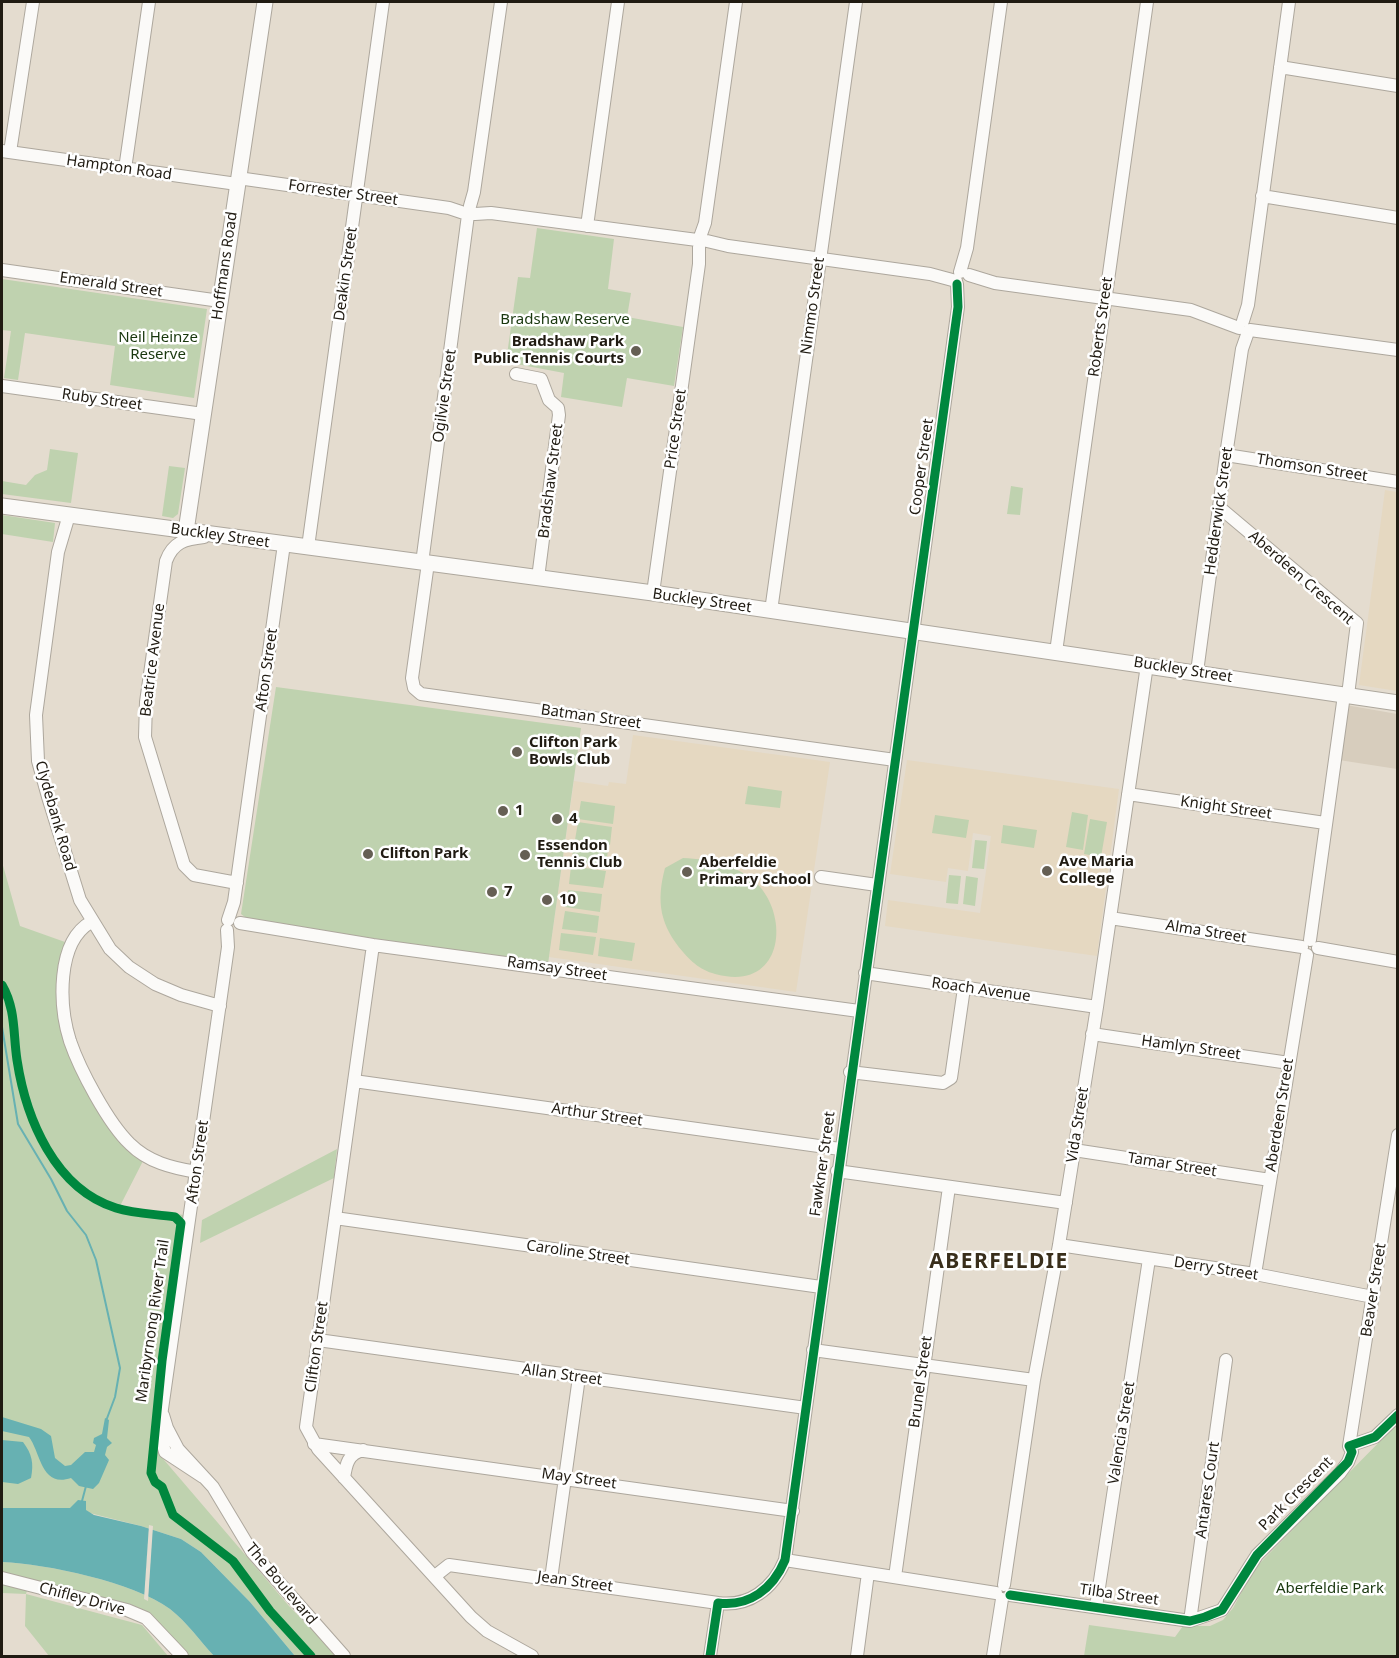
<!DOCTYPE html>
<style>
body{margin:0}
#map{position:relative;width:1399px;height:1658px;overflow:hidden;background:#e4dccf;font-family:"Noto Sans",sans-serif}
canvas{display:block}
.frame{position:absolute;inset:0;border:3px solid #201b12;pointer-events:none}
</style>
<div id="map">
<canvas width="1399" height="1658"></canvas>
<div class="frame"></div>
</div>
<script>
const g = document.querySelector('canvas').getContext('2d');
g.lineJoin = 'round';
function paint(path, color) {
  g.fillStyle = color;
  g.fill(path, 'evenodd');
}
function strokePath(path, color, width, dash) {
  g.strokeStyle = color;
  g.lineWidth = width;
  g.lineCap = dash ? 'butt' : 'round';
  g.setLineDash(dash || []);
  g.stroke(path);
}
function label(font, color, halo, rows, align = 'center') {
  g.font = font + ' "Noto Sans",sans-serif';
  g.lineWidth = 5;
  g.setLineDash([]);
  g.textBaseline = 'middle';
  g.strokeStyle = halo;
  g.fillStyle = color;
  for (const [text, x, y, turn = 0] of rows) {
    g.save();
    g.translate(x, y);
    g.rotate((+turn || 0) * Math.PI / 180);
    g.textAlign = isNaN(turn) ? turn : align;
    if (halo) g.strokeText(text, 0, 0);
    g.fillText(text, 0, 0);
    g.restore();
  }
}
const commercial = new Path2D(`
 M1346,705l51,9v55l-58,-9z`);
const built = new Path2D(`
 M1385,490l12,2v199l-38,-6z
 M633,735l197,27 -34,230 -247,-35 25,-176 34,5 1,-4 17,2z
 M907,760l212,29 -22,167 -212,-30 3,-26 92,13 11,-77 -18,-3 -5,38 -20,-3 -2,14 -56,-8z`);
const green = new Path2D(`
 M537,228l77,11 -6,50 23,4 -4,24 56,10 -9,59 -47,-8 -5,29 -61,-10 3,-24 -58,-11 12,-85 12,1z
 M2,279l205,30 -13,89 -84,-13 5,-39 -90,-13 -7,47 -14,-2 7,-47 -9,-1z
 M50,449l28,4 -7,50 -69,-9v-13l24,4 9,-10 12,-5z
 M169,466l16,2 -7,46 -5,4 -11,-2z
 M1011,486l12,2 -3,27 -13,-1z
 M2,515l53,8 -2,19 -51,-8z
 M276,687l305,41 -33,236 -299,-44 -8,-6z
 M748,786l34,5 -2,17 -35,-4z
 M581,801l34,5 -2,18 -35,-5z
 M1072,812l16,3 -5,35 -17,-3z
 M935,815l34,5 -3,18 -34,-5z
 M1090,819l17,3 -6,35 -17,-3z
 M578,822l34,5 -2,18 -35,-5z
 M1003,825l34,5 -3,18 -33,-5z
 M975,840l12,1 -3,28 -12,-1z
 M574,845l34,4 -2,18 -35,-5z
 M683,858c27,1 60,8 78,30 28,35 19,97 -36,88 -19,-3 -29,-9 -42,-24 -23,-27 -27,-50 -18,-84z
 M2,862l18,64 45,16c-6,22 -10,46 -7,69 5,46 47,125 85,150l-23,45 64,9 -31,232 136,159 49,50h-43l-45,-54 -49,-50 -20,-13 -40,-13 -71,-18h-68z
 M571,866l35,5 -3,17 -34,-4z
 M949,875l12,1 -3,28 -12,-1z
 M966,876l12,2 -3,28 -12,-2z
 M568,890l34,4 -2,18 -35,-5z
 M565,911l34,5 -2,17 -35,-4z
 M561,933l35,4 -3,18 -34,-5z
 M600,938l35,5 -3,18 -34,-5z
 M337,1149l-3,29 -134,65 2,-23z
 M1397,1424v232h-313l5,-31 86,12 8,-11h27l13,-6 10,-12 21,-39z
 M2,1562c45,2 131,20 168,47 17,13 30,32 44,47h-32l-44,-48 -108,-28 -4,14 116,31 26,31h-119l-24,-30 1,-32 -24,-1z`);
const water = new Path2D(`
 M2,1417l39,12 10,7 4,22 10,8 6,-1 14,-13h9l2,-7 -3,-2 1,-5 8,-4 3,-16 4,2 -2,18 5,5 -5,4 -2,8 4,5 -10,23 -6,6 -14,-3 -8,-8c-30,10 -30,-25 -42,-41l-27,-6z
 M2,1440l21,2c9,12 11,21 8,36l-13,6 -16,-2z
 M78,1500l8,1v9l8,5 47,11 40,13 20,13 49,50 45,54h-81c-14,-15 -27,-34 -44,-47 -37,-27 -123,-45 -168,-47v-54h68z`);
const pier = new Path2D(`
 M149,1525l4,1 -5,75 -4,-2z`);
const stream = new Path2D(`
 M2,1027l16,97 33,55 16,32 19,24 10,25 24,108 -5,29 -9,24
 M82,1501l4,-15`);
const minor = new Path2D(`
 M1280,67l118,19
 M2,151l235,33
 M10,152l23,-150
 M125,169l24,-167
 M238,178l211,30 18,6
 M1262,196l136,22
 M470,206l4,-14 27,-190
 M475,214l16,-1 206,27
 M587,226l31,-224
 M700,237l5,-14 31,-221
 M707,241l21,5 202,28 26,7
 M2,270l218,31
 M960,272l7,-24 34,-246
 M969,275l26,8 196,27 48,18
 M1243,321l5,-16 41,-303
 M1250,330l148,20
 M516,374l25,5 8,21 9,8 1,7 -21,163
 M2,386l201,28
 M1226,455l172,27
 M1219,507l138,116 -9,72
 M69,515l-11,37 -22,163 2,46 10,36 32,103 30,49 19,18 26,17 26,11 39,11
 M204,537c-19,2 -31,5 -38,24l-20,141 -1,35 39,128 10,10 43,8
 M308,547l75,-545
 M422,563l46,-348
 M428,563l-16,115 2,10 7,6 474,66
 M653,593l46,-329v-17
 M771,611l85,-609
 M1056,652l91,-650
 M1197,672l29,-217 16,-106 6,-17
 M1128,794l197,29
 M821,877l56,8
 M1110,918l192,29
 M228,920l6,-18 50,-358
 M91,922c-35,20 -32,84 -21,119 10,29 38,82 60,103 18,18 42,24 67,28
 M240,923l133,22 486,66
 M1310,940l34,-245
 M373,945l-67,482 12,22 153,168 16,14 45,25
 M1318,948l80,14
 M865,973l232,34
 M1092,1034l197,29
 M850,1072l93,11 8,-5 13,-90
 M354,1081l486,68
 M1074,1150l196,30
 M837,1171l229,32
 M335,1218l486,69
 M1059,1245l196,29 118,23
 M1255,1274l52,-319
 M318,1340l488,68
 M813,1350l221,30
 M163,1415l4,13 11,21 35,38 39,65 92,104
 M314,1444l479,67
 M1349,1446l26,-9 23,-22
 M203,1477l-38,-25 -6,-22 69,-483 -1,-17
 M344,1478c2,-14 4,-24 19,-28
 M785,1560l211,33
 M435,1576l14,-11 269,38
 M895,1577l54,-390
 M2,1578l125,32 19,8 36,38
 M551,1579l28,-202
 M1004,1585l30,-205 25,-135 38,-238 50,-342
 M1010,1595l180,26 32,-11 35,-55 83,-82 8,-11 4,-10 -3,-6 49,-311
 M1096,1607l53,-348
 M1190,1621l36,-261
 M710,1656l8,-53c31,4 55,-14 67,-43l173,-1253 -1,-23
 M857,1656l11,-83
 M993,1656l9,-57`);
const major = new Path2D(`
 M2,506l651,87 745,110
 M186,531l79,-529`);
const cycleway = new Path2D(`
 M2,985c14,24 11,49 15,75 9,59 38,129 99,148 19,6 40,6 59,9l6,6 -19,138 -11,112 4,9 7,5 11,28 60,46 37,50 41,45
 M1010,1595l180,26 15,-4 17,-7 35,-55 91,-93 4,-10 -3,-6 26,-9 23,-22
 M710,1656l8,-53c31,4 55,-14 67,-43l173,-1253 -1,-23`);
const markers = [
 [636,351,6,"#655f54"],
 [517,752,6,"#655f54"],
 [503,811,6,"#655f54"],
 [557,819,6,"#655f54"],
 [368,854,6,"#655f54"],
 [525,855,6,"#655f54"],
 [1047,871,6,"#655f54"],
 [687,872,6,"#655f54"],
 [492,892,6,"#655f54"],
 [547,900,6,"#655f54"]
];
const streetNames = [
 ["Hampton Road",119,168,8],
 ["Forrester Street",343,193,8],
 ["Hoffmans Road",225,266,-82],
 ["Deakin Street",346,274,-82],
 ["Emerald Street",111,285,8],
 ["Nimmo Street",813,306,-82],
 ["Roberts Street",1101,327,-82],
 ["Ogilvie Street",445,396,-82],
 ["Ruby Street",102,400,8],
 ["Price Street",676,429,-82],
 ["Cooper Street",922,467,-82],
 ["Thomson Street",1312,468,9],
 ["Bradshaw Street",551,481,-83],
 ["Hedderwick Street",1219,511,-82],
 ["Buckley Street",220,536,8],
 ["Aberdeen Crescent",1301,578,41],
 ["Buckley Street",702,601,8],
 ["Beatrice Avenue",153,660,-83],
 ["Afton Street",267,670,-82],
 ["Buckley Street",1183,670,9],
 ["Batman Street",591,717,8],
 ["Knight Street",1226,808,8],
 ["Clydebank Road",55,816,74],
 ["Alma Street",1206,932,9],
 ["Ramsay Street",557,969,8],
 ["Roach Avenue",981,990,8],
 ["Hamlyn Street",1191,1048,8],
 ["Arthur Street",597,1115,8],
 ["Aberdeen Street",1280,1115,-81],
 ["Vida Street",1078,1125,-81],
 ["Afton Street",198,1162,-82],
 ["Fawkner Street",823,1164,-82],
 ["Tamar Street",1172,1165,9],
 ["Caroline Street",578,1253,8],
 ["Derry Street",1216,1269,9],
 ["Beaver Street",1374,1290,-81],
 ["Maribyrnong River Trail",153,1321,-82],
 ["Clifton Street",317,1347,-82],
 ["Allan Street",562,1375,8],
 ["Brunel Street",921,1382,-82],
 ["Valencia Street",1122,1433,-81],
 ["May Street",579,1479,8],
 ["Antares Court",1208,1490,-82],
 ["Park Crescent",1296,1494,-45],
 ["Jean Street",575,1582,8],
 ["The Boulevard",281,1584,50],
 ["Tilba Street",1119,1595,8],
 ["Chifley Drive",82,1599,15]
];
const parkNames = [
 ["Bradshaw Reserve",565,320],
 ["Neil Heinze",158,338],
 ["Reserve",158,355],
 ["Aberfeldie Park",1330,1589]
];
const poiNames = [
 ["Bradshaw Park",624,342,"right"],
 ["Public Tennis Courts",624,359,"right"],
 ["Clifton Park",529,743],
 ["Bowls Club",529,760],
 ["1",515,811],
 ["4",569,819],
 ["Essendon",537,846],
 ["Tennis Club",537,863],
 ["Clifton Park",380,854],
 ["Ave Maria",1059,862],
 ["College",1059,879],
 ["Aberfeldie",699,863],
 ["Primary School",699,880],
 ["7",504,892],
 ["10",559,900]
];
const districtNames = [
 ["ABERFELDIE",999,1262]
];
paint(commercial, '#d7cdbd');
paint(built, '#e5d8c1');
paint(green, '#bfd2af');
paint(water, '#67b1b2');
paint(pier, '#e4dccf');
strokePath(stream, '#67b1b2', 2);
strokePath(minor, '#ada79d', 14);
strokePath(major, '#ada79d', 17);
strokePath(minor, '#fbfaf8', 12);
strokePath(major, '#fbfaf8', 15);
strokePath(cycleway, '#00873e', 9);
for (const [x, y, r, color] of markers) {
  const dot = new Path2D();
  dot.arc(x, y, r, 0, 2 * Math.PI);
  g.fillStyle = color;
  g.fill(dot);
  strokePath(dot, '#fff', 2);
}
label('15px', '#201b12', '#fff', streetNames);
label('15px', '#19370e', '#fff', parkNames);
label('bold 15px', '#201b12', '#fff', poiNames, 'left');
g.letterSpacing = '1.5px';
label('bold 21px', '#392e1b', '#fff', districtNames);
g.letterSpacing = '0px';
</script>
